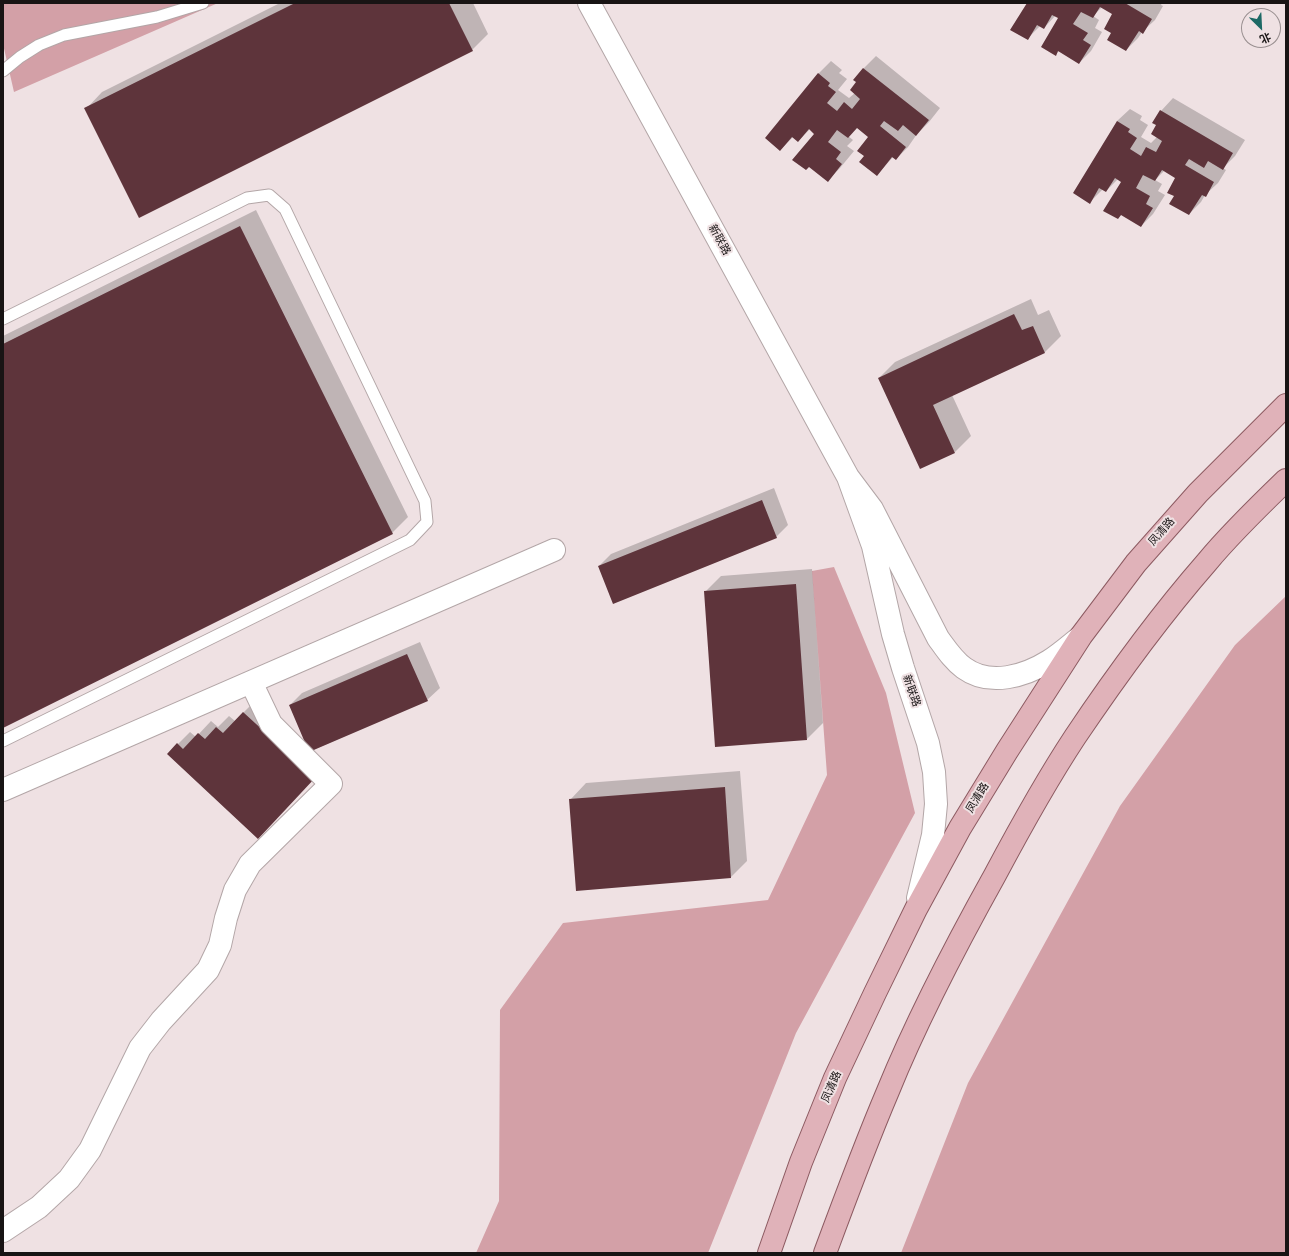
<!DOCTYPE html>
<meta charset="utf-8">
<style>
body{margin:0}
#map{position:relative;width:1289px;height:1256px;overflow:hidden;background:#efe1e3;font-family:Poppins,"Noto Sans SC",sans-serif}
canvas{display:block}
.frame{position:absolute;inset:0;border:4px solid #181414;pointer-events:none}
.north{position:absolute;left:1241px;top:8px;width:40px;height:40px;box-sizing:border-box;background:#efe1e3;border:1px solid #998f90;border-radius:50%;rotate:156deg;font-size:11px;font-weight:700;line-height:16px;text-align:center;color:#181414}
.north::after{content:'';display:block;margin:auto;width:14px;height:18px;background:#1d6965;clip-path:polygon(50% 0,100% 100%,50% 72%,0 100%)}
</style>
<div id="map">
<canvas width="1289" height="1256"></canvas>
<div class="frame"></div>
<div class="north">北</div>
</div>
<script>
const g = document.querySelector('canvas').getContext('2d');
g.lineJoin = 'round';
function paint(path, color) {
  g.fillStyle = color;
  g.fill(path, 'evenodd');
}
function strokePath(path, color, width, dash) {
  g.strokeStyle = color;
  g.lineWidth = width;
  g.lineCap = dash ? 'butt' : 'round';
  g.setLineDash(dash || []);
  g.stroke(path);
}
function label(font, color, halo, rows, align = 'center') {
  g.font = font + ' Poppins,"Noto Sans SC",sans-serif';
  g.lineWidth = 4;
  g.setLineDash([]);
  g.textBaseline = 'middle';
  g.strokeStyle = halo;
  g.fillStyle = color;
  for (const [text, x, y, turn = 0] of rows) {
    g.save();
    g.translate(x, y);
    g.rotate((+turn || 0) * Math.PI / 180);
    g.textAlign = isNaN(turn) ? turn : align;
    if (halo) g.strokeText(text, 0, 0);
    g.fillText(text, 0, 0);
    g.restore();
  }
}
const forest = new Path2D(`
 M3,3h215l-204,89 -11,-48z
 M834,567l52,126 29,120 -119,220 -88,220h-232l23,-52 1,-191 63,-87 205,-23 59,-125 -15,-204z
 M1286,596v657h-385l67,-170 152,-277 115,-161z`);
const shadow = new Path2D(`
 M280,3h193l15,31 -16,16 -386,59 16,-17z
 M1028,3h134l-1,2 2,1 -8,14 -13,12 -4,6 -12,12 -14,-17 2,-19 -12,-7 -9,9 6,4 -4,8 7,4 -11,19 -12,12 -20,-12 -4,4 5,-37 -4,-3 -12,13 -4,-2 -13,13z
 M876,56l64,52 -11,14 -12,12 -9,13 -12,12 -3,-2 -16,18 -11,-19 4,-19 -13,-10 -9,9 5,4 -6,6 7,5 -14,17 -12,12 -13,-46 -5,-5 -12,12 -5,-4 -13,13 -14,-12 53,-65 12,-12 11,9 -3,3 8,6 -9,11 11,8 6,-5 3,-11 -3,-2 9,-12z
 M1173,98l72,42 -10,16 -12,12 3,2 -8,13 -13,12 -4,7 -12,12 -14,-18 1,-19 -11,-7 -10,10 7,4 -4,7 7,4 -12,19 -12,12 -19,-12 -4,4 4,-37 -4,-2 -12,12 -3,-2 -13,13 27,-81 13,-12 12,7 -2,4 8,5 -7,12 10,6 6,-6v-12l-3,-2 7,-12z
 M256,210l152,307 -16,16 -389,194v-391z
 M1031,299l7,16 11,-5 12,26 -16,16 -93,43 19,41 -16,16 -76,-74 16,-16z
 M774,488l14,37 -12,12 -177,29 12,-12z
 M812,569l11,154 -16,16 -102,-147 16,-16z
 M420,642l20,46 -13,12 -116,51 -143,3 22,-22 6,5 15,-16 7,6 11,-11 6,5 21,-21 53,49 -19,-44 12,-12z
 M740,771l7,90 -16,16 -161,-77 16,-17z`);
const building = new Path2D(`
 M295,3h154l24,48 -334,167 -55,-110z
 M1027,3h98l27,16 -9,15 -4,-3 -13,20 -19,-11 4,-7 -7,-4 8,-15 -12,-7 -7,11 -12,-6 -8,12 15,9 -5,7 8,5 -12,19 -21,-13 -2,5 -15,-9 17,-29 -6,-3 -8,14 -7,-4 -9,15 -18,-10z
 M863,68l66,52 -13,16 -13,-11 -5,6 -14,-10 -4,5 26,21 -10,13 -4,-3 -15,19 -18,-14 5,-6 -7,-5 11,-14 -11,-9 -9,10 -11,-8 -9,12 13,10 -5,7 6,5 -14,18 -19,-15 -3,3 -14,-10 22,-26 -5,-5 -11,13 -6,-5 -12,14 -15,-13 53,-65 12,10 -2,3 8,6 -9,11 10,8 7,-9 8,7 8,-10 -10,-9 6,-8 -3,-2z
 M1160,110l73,43 -10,17 -15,-9 -4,7 -15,-9 -4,6 29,17 -8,15 -4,-2 -13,20 -20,-11 5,-8 -7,-3 8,-15 -13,-8 -7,11 -12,-6 -7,13 14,8 -4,8 7,4 -12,19 -20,-12 -3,4 -15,-8 18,-29 -6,-4 -9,14 -7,-4 -9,16 -17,-11 44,-72 13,8 -2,3 9,6 -7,11 11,7 5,-9 10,5 6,-11 -11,-7 5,-9 -4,-2z
 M240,226l153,308 -390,194v-384z
 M1014,314l8,16 11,-4 12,27 -112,52 22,48 -35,16 -42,-91z
 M762,500l15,38 -164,66 -15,-38z
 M796,584l11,156 -92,7 -11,-156z
 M407,654l21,47 -119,51 -20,-47z
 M243,712l72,66 -57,61 -91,-85 10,-11 6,6 15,-16 7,6 11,-12 7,6z
 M725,787l6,91 -155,13 -7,-92z`);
const lane = new Path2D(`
 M3,71l17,-14 19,-12 25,-10 93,-18 46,-14
 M3,319l244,-121 22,-3 16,14 140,292 2,21 -17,18 -407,201`);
const street = new Path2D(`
 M589,3l259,474
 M3,790l551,-240
 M918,898l15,-63 3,-31 -2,-32 -6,-29 -25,-75 -10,-34 -20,-88 -25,-69 24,32 66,129c8,11 15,22 26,30 26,19 61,8 85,-7 11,-7 20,-15 30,-23
 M3,1231l36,-24 30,-28 21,-29 50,-102 21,-27 47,-51 12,-25 6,-27 9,-28 15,-26 81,-80 -60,-60 -20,-42`);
const primary = new Path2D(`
 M769,1253l32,-91 34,-84 40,-85 41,-84 44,-81 47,-77 74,-115 55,-73 62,-70 88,-88
 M825,1253c20,-54 40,-108 63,-162 30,-74 68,-146 107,-216 25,-47 51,-94 80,-138 41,-61 84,-120 132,-175 24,-29 52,-56 79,-82`);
const streetNames = [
 ["新联路",719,240,61],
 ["凤清路",1162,532,-49],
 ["新联路",911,691,71],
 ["凤清路",978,798,-59],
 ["凤清路",832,1087,-67]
];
paint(forest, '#d3a0a7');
paint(shadow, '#0003');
paint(building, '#5e343b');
strokePath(lane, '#b3a6a7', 13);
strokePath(street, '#b3a6a7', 24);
strokePath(primary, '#8c5a61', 24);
strokePath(lane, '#fff', 11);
strokePath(street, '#fff', 22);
strokePath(primary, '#e0b2b9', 22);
label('11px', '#181414', '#efe1e3', streetNames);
</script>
